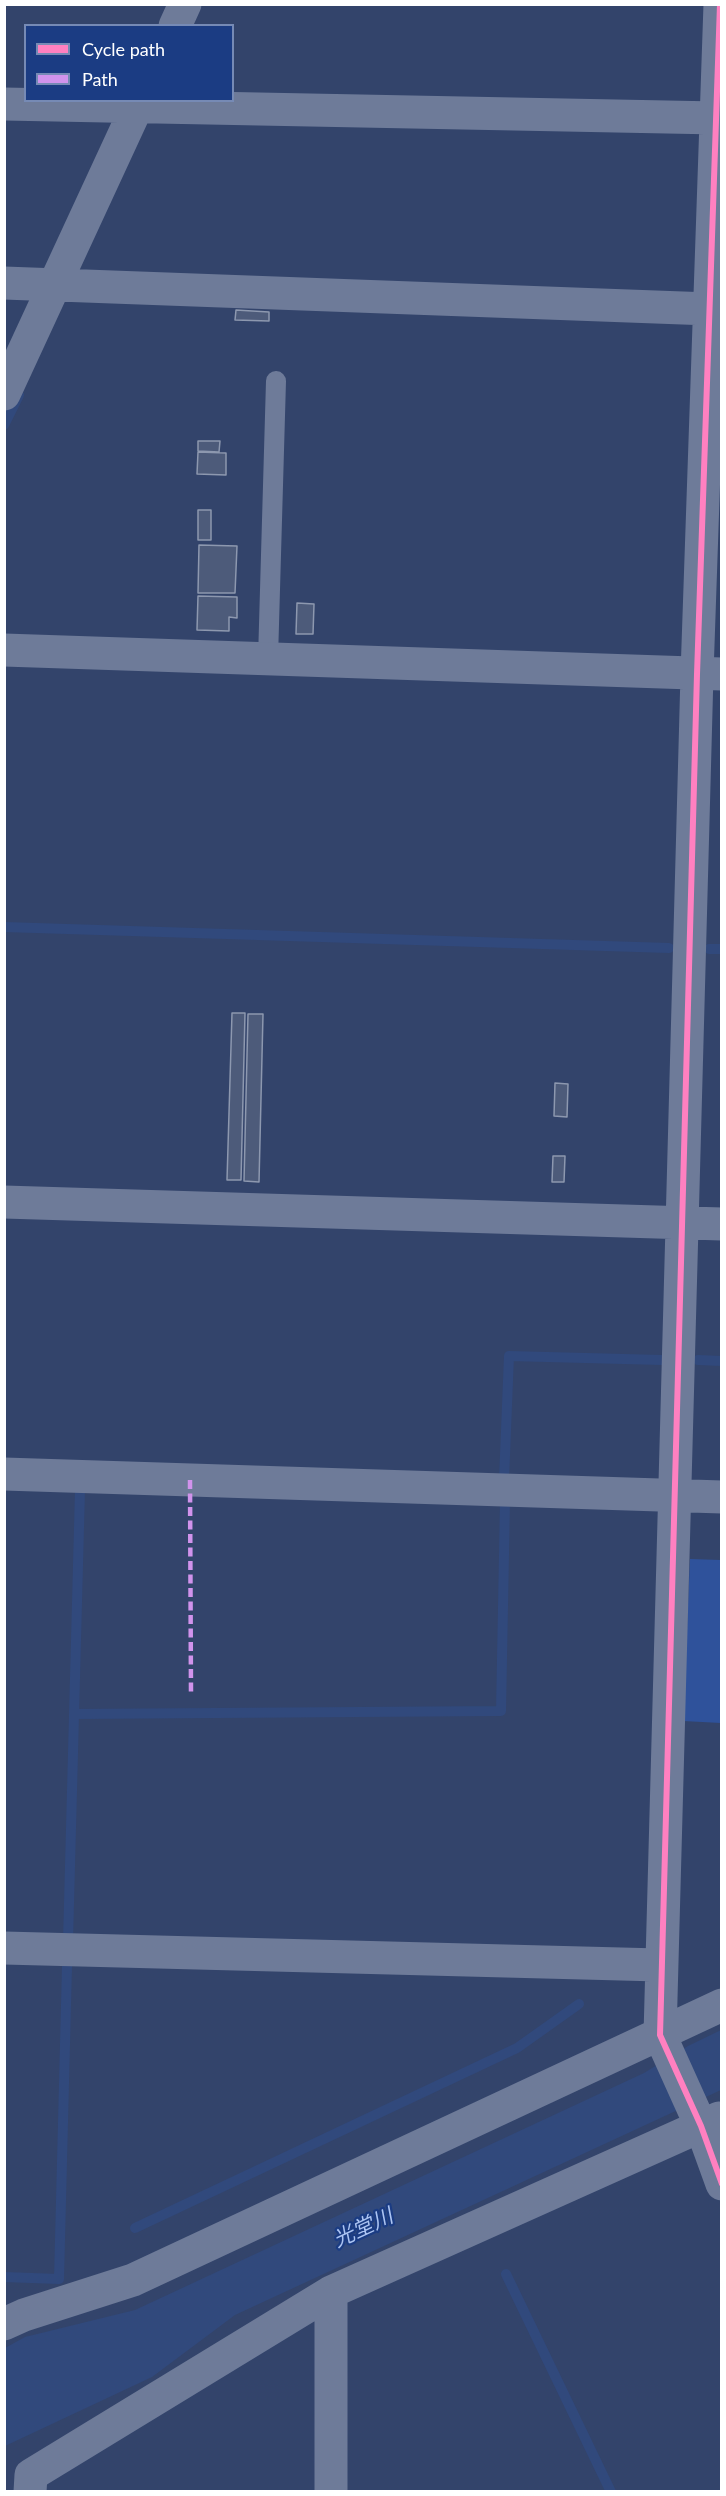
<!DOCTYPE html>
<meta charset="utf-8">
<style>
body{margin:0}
#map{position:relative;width:726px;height:2496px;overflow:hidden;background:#33446b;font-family:Lato,sans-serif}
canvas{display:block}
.frame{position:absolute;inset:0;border:6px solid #fff;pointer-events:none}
.legend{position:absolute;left:24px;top:24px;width:210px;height:78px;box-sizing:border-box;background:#1b3c83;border:2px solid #768ab5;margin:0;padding:8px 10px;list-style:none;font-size:18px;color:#fff}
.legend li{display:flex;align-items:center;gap:12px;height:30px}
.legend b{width:30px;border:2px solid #768ab5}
</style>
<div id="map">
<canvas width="726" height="2496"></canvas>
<div class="frame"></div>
<ul class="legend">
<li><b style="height:8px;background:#ff80c0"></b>Cycle path</li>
<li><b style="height:8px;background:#d193ec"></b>Path</li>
</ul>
</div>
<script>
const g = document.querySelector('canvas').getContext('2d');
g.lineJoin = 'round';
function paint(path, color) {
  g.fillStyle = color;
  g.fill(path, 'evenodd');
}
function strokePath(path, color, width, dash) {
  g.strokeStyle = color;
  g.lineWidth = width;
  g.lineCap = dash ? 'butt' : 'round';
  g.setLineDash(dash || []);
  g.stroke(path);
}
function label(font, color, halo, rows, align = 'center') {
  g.font = font + ' Lato,"Noto Sans JP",sans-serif';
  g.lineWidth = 4.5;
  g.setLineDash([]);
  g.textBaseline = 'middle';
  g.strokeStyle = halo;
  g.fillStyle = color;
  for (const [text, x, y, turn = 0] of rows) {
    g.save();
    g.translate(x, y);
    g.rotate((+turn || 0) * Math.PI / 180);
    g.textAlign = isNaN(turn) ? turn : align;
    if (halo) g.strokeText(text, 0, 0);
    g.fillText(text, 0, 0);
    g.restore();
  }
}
const green = new Path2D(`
 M690,1559l31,1v163l-38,-2z`);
const water = new Path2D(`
 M721,2030v60l-486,225 -83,62 -147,69v-98l20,-11 110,-27 509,-237 44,-27z`);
const stream = new Path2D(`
 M4,425l15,-30
 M4,927l665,21
 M709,949h13
 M698,1360l24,1
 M504,1480l5,-124 153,4
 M74,1714l427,-3 4,-209
 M68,1941l12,-451
 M135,2228l382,-180 62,-44
 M506,2274l105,218
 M4,2277l55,2 8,-313`);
const building = new Path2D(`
 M236,310l33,2v9l-34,-1z
 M198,441h22l-1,11 -21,-1z
 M198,452l28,1v22l-29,-1z
 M198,510h13v30h-13z
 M199,545l38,1 -2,47h-37z
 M198,596l39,1v21l-8,-1v14l-32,-1z
 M297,603l17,1 -1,30h-17z
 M232,1013h13l-4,167h-14z
 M248,1014h15l-4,168 -15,-1z
 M555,1083l13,1 -1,33 -13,-1z
 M553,1156h12l-1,26h-12z`);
const lane = new Path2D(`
 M268,659l8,-278`);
const street = new Path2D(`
 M720,4l-23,670 -37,1361 41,91 21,58
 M175,26l10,-22
 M4,104l714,14
 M4,283l706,26
 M4,394l136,-294
 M4,650l718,24
 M4,1202l718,22
 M4,1474l718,23
 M4,1948l656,17
 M331,2292v200
 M4,2324l20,-9 109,-35 589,-275
 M30,2492l1,-17 300,-183 388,-174`);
const quiet = new Path2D(`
 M190,1480l1,213`);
const cycleway = new Path2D(`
 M720,4l-23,670 -37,1361 41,91 21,58`);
const waterNames = [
 ["光堂川",363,2228,-25]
];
paint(green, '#2f529b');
paint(water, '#31497c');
strokePath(stream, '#31497c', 10);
paint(building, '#4d5b7a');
strokePath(building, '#8d98af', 1.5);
strokePath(lane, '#6e7b99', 20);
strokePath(street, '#6e7b99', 33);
strokePath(quiet, '#d193ec', 4.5, [9, 4.5]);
strokePath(cycleway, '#ff80c0', 6);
label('italic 21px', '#acc4f2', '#1b3c83', waterNames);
</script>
